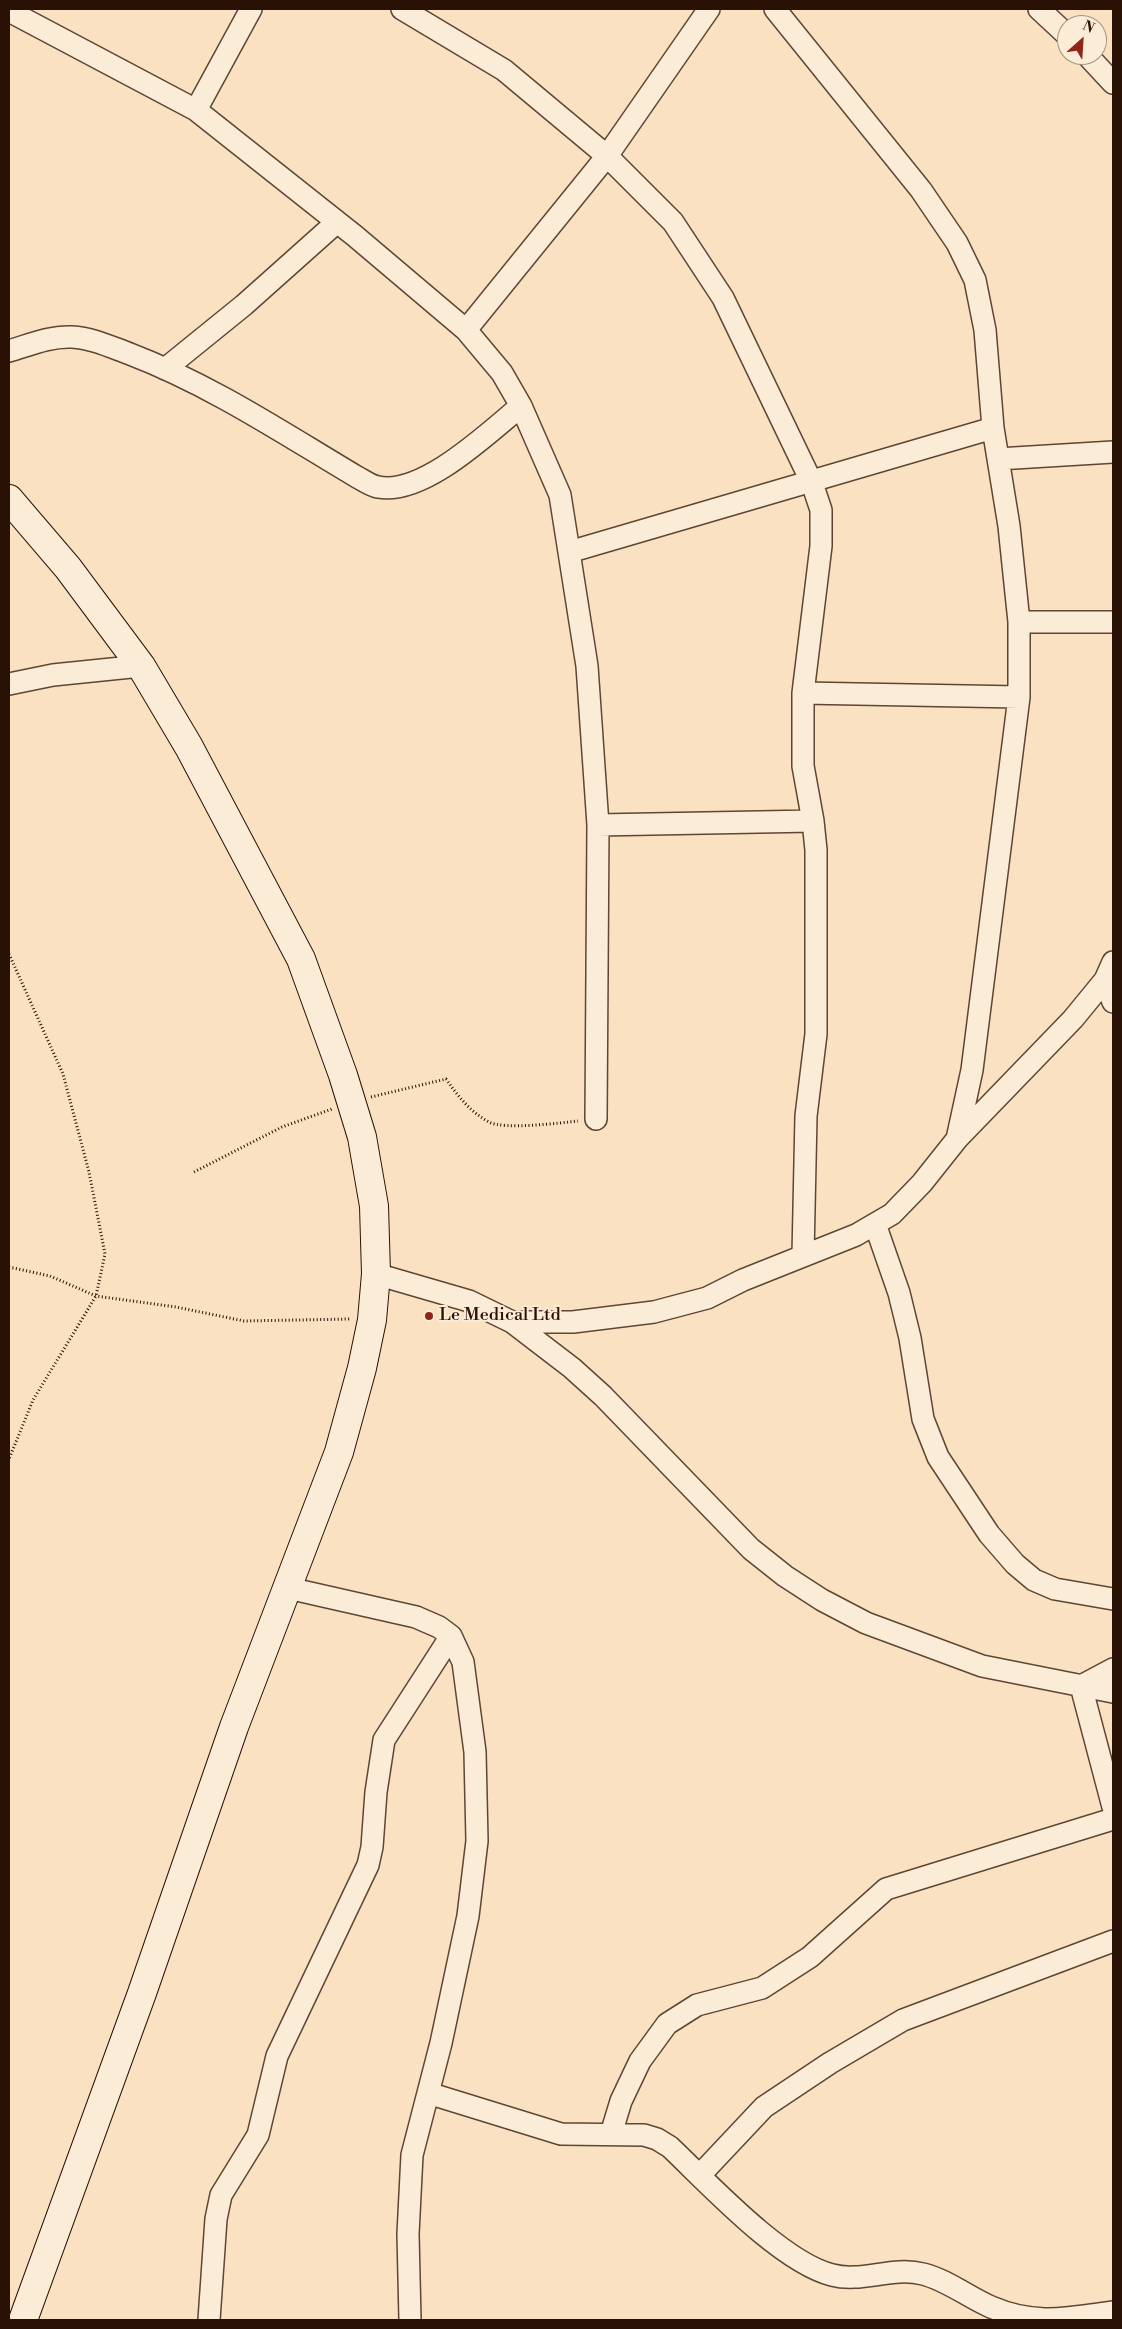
<!DOCTYPE html>
<style>
body{margin:0}
#map{position:relative;width:1122px;height:2329px;overflow:hidden;background:#f9e1c1;font-family:"Libre Bodoni",serif}
canvas{display:block}
.frame{position:absolute;inset:0;border:10px solid #291205;pointer-events:none}
.north{position:absolute;left:1057px;top:15px;width:50px;height:50px;box-sizing:border-box;background:#fbecd7;border:1px solid #a79583;border-radius:50%;rotate:26deg;font-size:14px;font-weight:700;line-height:20px;text-align:center;color:#291205}
.north::after{content:'';display:block;margin:auto;width:18px;height:22px;background:#8f2418;clip-path:polygon(50% 0,100% 100%,50% 72%,0 100%)}
</style>
<div id="map">
<canvas width="1122" height="2329"></canvas>
<div class="frame"></div>
<div class="north">N</div>
</div>
<script>
const g = document.querySelector('canvas').getContext('2d');
g.lineJoin = 'round';
function strokePath(path, color, width, dash) {
  g.strokeStyle = color;
  g.lineWidth = width;
  g.lineCap = dash ? 'butt' : 'round';
  g.setLineDash(dash || []);
  g.stroke(path);
}
function label(font, color, halo, rows, align = 'center') {
  g.font = font + ' "Libre Bodoni",serif';
  g.lineWidth = 4;
  g.setLineDash([]);
  g.textBaseline = 'middle';
  g.strokeStyle = halo;
  g.fillStyle = color;
  for (const [text, x, y, turn = 0] of rows) {
    g.save();
    g.translate(x, y);
    g.rotate((+turn || 0) * Math.PI / 180);
    g.textAlign = isNaN(turn) ? turn : align;
    if (halo) g.strokeText(text, 0, 0);
    g.fillText(text, 0, 0);
    g.restore();
  }
}
const path = new Path2D(`
 M9,954l54,120 26,98 16,82 -9,42 -63,104 -24,59
 M371,1097l75,-18c12,17 24,33 43,43 15,8 71,1 89,-1
 M194,1172l88,-45 50,-18
 M9,1267l41,9 46,20 80,11 68,14 107,-2`);
const street = new Path2D(`
 M402,9l102,61 103,86 66,66 50,76 89,185 9,27v36l-18,147v73l10,55
 M775,9l146,181 36,53 18,37 10,50 8,98 16,98 10,96v75l-47,373 -15,69
 M1039,9l28,26
 M9,11l187,99 159,126 111,94 36,43 19,33 39,89 27,171 11,159 215,-4 3,29v184l-10,82 -3,139
 M1087,55l26,28
 M196,110l55,-101
 M466,330l141,-174 102,-147
 M9,351c20,-6 41,-15 63,-14 20,1 39,10 58,17 81,31 153,79 227,123 6,3 14,9 21,10 45,9 110,-54 143,-81
 M165,369l79,-64 93,-83
 M998,459l115,-7
 M569,552l424,-124
 M1019,622h94
 M9,684l44,-9 88,-9
 M803,693l216,4
 M1105,980l8,22
 M596,1119l2,-294
 M875,1224l24,69 11,45 13,81 15,38 51,77 26,30 19,16 21,9 58,10
 M376,1274l93,27 43,21h61l81,-10 53,-14 36,-18 113,-45 36,-21 30,-31 35,-44 116,-120 32,-39 8,-18
 M512,1322l60,46 31,28 148,153 34,27 37,24 44,23 116,43 131,26
 M288,1588l128,29 23,10 12,9 12,26 12,90 2,89 -9,75 -27,127 -29,112 -4,79 2,86
 M1113,1669l-32,17 32,121
 M428,2093l133,41 83,1 13,4 13,8c39,37 111,115 162,128 30,8 60,-9 91,-1 24,6 45,23 68,33 44,19 77,11 122,5
 M611,2134l10,-33 19,-40 27,-37 30,-19 65,-17 48,-31 76,-68 227,-70
 M700,2175l64,-68 66,-44 73,-43 210,-79
 M209,2320l7,-101 5,-24 37,-60 19,-79 91,-191 4,-18 4,-55 8,-52 67,-104`);
const secondary = new Path2D(`
 M9,499l59,69 73,98 48,81 112,212 42,116 19,62 12,69 2,68 -4,46 -10,48 -23,84 -105,275 -92,266 -119,327`);
const markers = [
 [429,1316,5,"#8f2418"]
];
const poiNames = [
 ["Le Medical Ltd",439,1316]
];
strokePath(street, '#5d4634', 24);
strokePath(secondary, '#291205', 30);
strokePath(path, '#291205', 3, [1, 2.5]);
strokePath(street, '#fbecd7', 21);
strokePath(secondary, '#fbecd7', 28);
for (const [x, y, r, color] of markers) {
  const dot = new Path2D();
  dot.arc(x, y, r, 0, 2 * Math.PI);
  g.fillStyle = color;
  g.fill(dot);
  strokePath(dot, '#fbecd7', 2);
}
label('18px', '#291205', '#fbecd7', poiNames, 'left');
</script>
